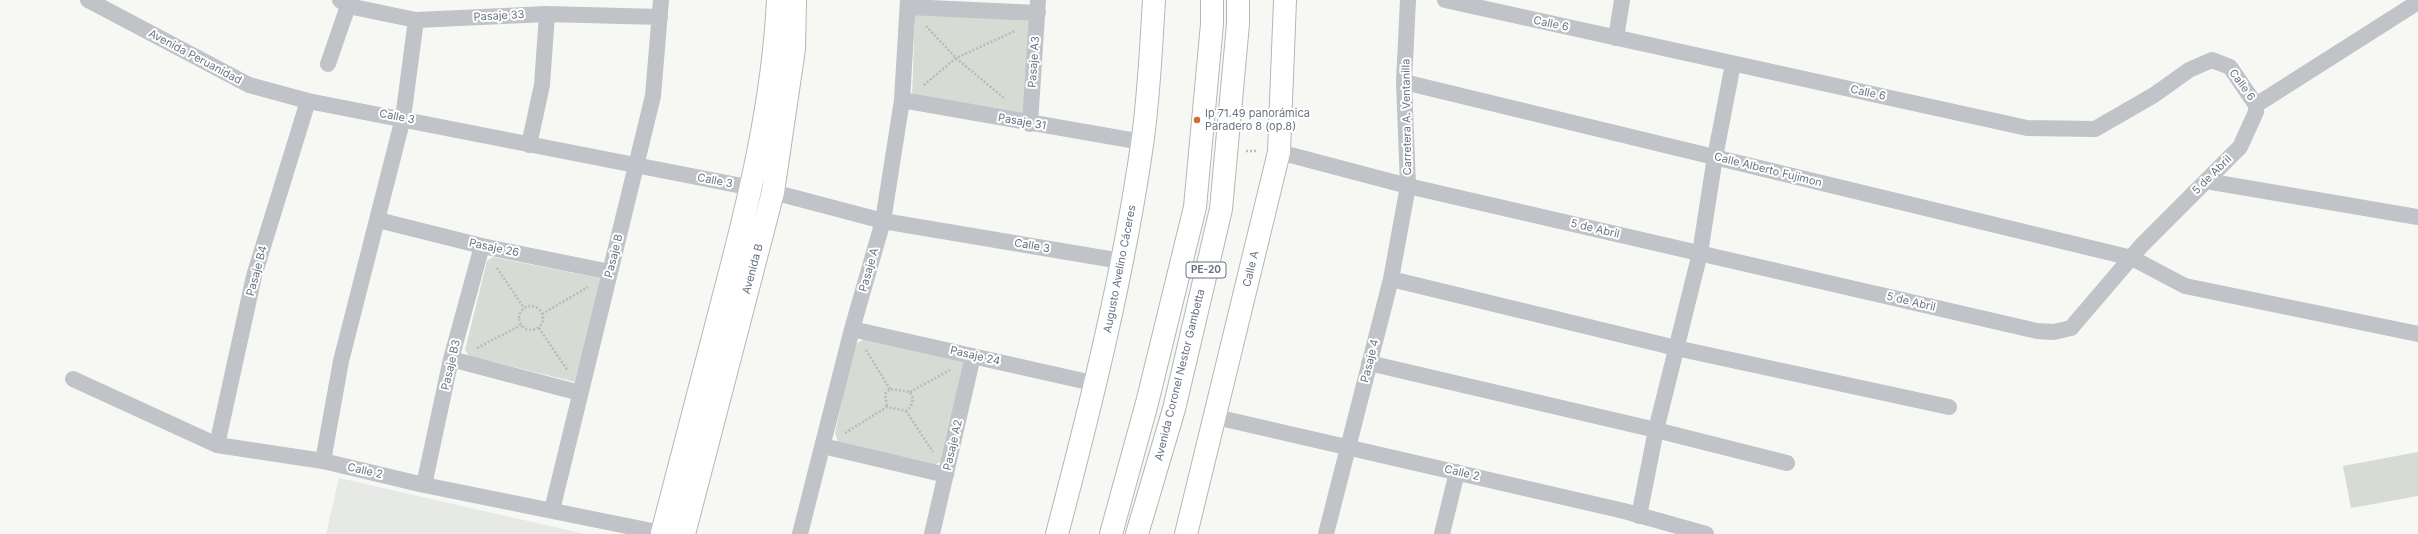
<!DOCTYPE html>
<meta charset="utf-8">
<style>
body{margin:0}
canvas{display:block;background:#f7f7f4}
</style>
<canvas width="2418" height="534"></canvas>
<script>
const g = document.querySelector('canvas').getContext('2d');
g.lineJoin = 'round';
function paint(path, color) {
  g.fillStyle = color;
  g.fill(path, 'evenodd');
}
function strokePath(path, color, width, dash) {
  g.strokeStyle = color;
  g.lineWidth = width;
  g.lineCap = dash ? 'butt' : 'round';
  g.setLineDash(dash || []);
  g.stroke(path);
}
function label(font, color, halo, rows, align = 'center') {
  g.font = font + ' Inter,sans-serif';
  g.lineWidth = 4;
  g.setLineDash([]);
  g.textBaseline = 'middle';
  g.strokeStyle = halo;
  g.fillStyle = color;
  for (const [text, x, y, turn = 0] of rows) {
    g.save();
    g.translate(x, y);
    g.rotate((+turn || 0) * Math.PI / 180);
    g.textAlign = isNaN(turn) ? turn : align;
    if (halo) g.strokeText(text, 0, 0);
    g.fillText(text, 0, 0);
    g.restore();
  }
}
const built = new Path2D(`
 M339,478l246,56h-259z`);
const green = new Path2D(`
 M915,13l113,6 3,6 -7,90 -112,-17z
 M493,257l106,21 3,5 -27,99 -106,-26 -4,-6 22,-89z
 M864,339l99,22 2,6 -22,94 -12,5 -93,-24 -3,-9 19,-88z
 M2418,452v44l-67,12 -8,-42z`);
const path = new Path2D(`
 M926,26l30,32 49,41
 M924,85l32,-27 59,-27
 M1246,151h11
 M497,268l27,40
 M519 318a12 12 0 1 1 24 0a12 12 0 1 1-24 0Z
 M542,314l46,-27
 M539,328l29,43
 M477,348l44,-23
 M866,350l24,39
 M910,392l40,-22
 M906,411l27,41
 M845,433l42,-26 19,4 5,-5 2,-7 -3,-7 -20,-3 -5,5 2,13`);
const street = new Path2D(`
 M88,0l161,85 59,16 465,91 110,29 238,40
 M340,0l8,6 68,14 131,-6 113,3
 M1445,0l582,128 68,1 59,-34 35,-25 23,-10 18,7 26,38
 M908,7l130,6
 M1616,38l6,-38
 M328,64l20,-58v-6
 M1404,82l728,176 53,28 233,48
 M902,100l240,42
 M1030,124l8,-124
 M529,145l13,-60 5,-71
 M1279,152l129,34 629,145 17,1 17,-4 71,-83 98,-98 16,-35v-7l162,-103
 M2206,181l212,36
 M378,220l104,26 128,26
 M1391,279l285,69 273,59
 M852,329l245,55
 M451,359l129,34
 M1369,363l287,67 131,33
 M73,379l144,66 106,16 101,24 238,48
 M1216,417l408,94 82,23
 M217,445l37,-169 54,-175
 M823,446l123,29
 M323,461l18,-100 62,-243 13,-98
 M424,485l27,-126 31,-113
 M552,510l101,-414 8,-96
 M1639,516l17,-86 44,-177 15,-96 18,-93
 M800,534l52,-205 31,-108 19,-121 6,-100
 M932,534l41,-178
 M1326,534l65,-255 17,-93 -4,-104 4,-82
 M1442,534l15,-62`);
const secondary = new Path2D(`
 M667,534l-5,-1c20,-78 41,-156 61,-234 26,-98 50,-197 55,-299
 M684,534l89,-342 21,-143 1,-49
 M1057,534c34,-129 66,-258 85,-389 7,-48 9,-97 12,-145
 M1186,534l93,-382 6,-152`);
const highway = new Path2D(`
 M1111,534l36,-131 48,-196 17,-183v-24
 M1137,534l37,-125 47,-200 17,-185v-24`);
const markers = [
 [1197,120,4,"#d76934"]
];
const shields = [
 [1206,270,40]
];
const shieldNames = [
 ["PE-20",1206,270]
];
const streetNames = [
 ["Pasaje 33",499,16,-3],
 ["Calle 6",1551,24,12],
 ["Avenida Peruanidad",195,57,28],
 ["Pasaje A3",1034,62,-86],
 ["Calle 6",2242,85,54],
 ["Calle 6",1868,93,12],
 ["Calle 3",397,117,11],
 ["Carretera A. Ventanilla",1407,117,-91],
 ["Pasaje 31",1022,122,10],
 ["Calle Alberto Fujimon",1768,170,14],
 ["5 de Abril",2212,175,-45],
 ["Calle 3",715,181,11],
 ["5 de Abril",1595,229,13],
 ["Calle 3",1032,246,10],
 ["Pasaje 26",494,248,12],
 ["Pasaje B",614,256,-76],
 ["Avenida B",753,269,-75],
 ["Augusto Avelino Cáceres",1120,269,-79],
 ["Calle A",1251,269,-77],
 ["Pasaje A",869,270,-74],
 ["Pasaje B4",257,271,-75],
 ["5 de Abril",1911,302,13],
 ["Pasaje 24",975,356,13],
 ["Pasaje 4",1370,361,-76],
 ["Pasaje B3",451,365,-77],
 ["Avenida Coronel Nestor Gambetta",1180,375,-76],
 ["Pasaje A2",953,445,-77],
 ["Calle 2",365,471,13],
 ["Calle 2",1462,473,13]
];
const poiNames = [
 ["Ip 71.49 panorámica",1205,114],
 ["Paradero 8 (op.8)",1205,127]
];
paint(built, '#e7e9e7');
paint(green, '#d6dbd4');
strokePath(secondary, '#b3b7bc', 24);
strokePath(highway, '#b3b6ba', 24);
strokePath(path, '#b8babd', 2.5, [2, 2]);
strokePath(street, '#c0c3c7', 16);
strokePath(secondary, '#fff', 22);
strokePath(highway, '#fff', 22);
for (const [x, y, r, color] of markers) {
  const dot = new Path2D();
  dot.arc(x, y, r, 0, 2 * Math.PI);
  g.fillStyle = color;
  g.fill(dot);
  strokePath(dot, '#fff', 1.5);
}
for (const [x, y, w] of shields) {
  const box = new Path2D();
  box.roundRect(x - w / 2, y - 8, w, 16, 3);
  g.fillStyle = '#fff';
  g.fill(box);
  strokePath(box, '#687483', 1);
}
label('bold 10px', '#687483', null, shieldNames);
label('11px', '#687483', '#fff', streetNames);
label('11px', '#687483', '#fff', poiNames, 'left');
</script>
